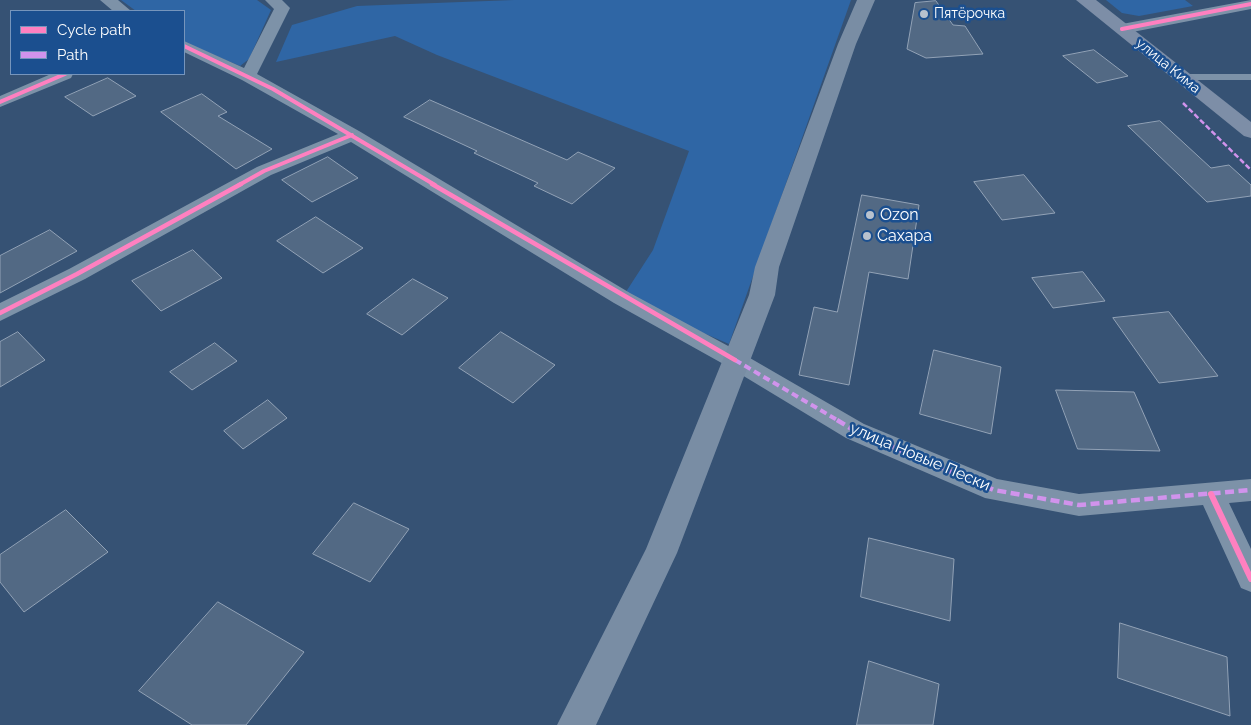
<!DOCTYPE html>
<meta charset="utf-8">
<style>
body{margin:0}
#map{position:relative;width:1251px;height:725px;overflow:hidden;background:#365274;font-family:Raleway,sans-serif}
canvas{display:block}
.legend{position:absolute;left:10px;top:10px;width:175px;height:65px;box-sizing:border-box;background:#1b4f8f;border:1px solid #7695bc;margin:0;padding:6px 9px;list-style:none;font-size:15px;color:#fff}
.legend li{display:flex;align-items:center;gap:10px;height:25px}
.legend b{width:25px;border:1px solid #7695bc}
</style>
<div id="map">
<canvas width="1251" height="725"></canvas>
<ul class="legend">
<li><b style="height:6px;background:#ff80c0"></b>Cycle path</li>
<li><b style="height:6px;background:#d193ec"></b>Path</li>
</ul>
</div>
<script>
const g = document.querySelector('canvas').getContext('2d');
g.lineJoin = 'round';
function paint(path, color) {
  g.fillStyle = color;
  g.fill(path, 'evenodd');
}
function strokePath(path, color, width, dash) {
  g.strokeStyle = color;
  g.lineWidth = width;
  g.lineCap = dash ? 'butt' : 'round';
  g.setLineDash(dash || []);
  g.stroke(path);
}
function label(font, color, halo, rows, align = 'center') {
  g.font = font + ' Raleway,sans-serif';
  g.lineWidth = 5;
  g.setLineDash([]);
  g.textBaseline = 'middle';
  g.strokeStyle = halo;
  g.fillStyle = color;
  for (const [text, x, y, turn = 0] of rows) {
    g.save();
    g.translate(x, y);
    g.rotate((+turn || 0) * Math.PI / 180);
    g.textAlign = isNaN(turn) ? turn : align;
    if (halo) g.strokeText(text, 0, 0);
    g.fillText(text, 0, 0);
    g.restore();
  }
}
const green = new Path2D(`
 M121,0h136l14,10 -22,49 -9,7 -56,-24v-31h-48z
 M514,0h337l-122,344 -107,-46 31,-48 36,-99 -252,-96 -42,-19 -119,26 16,-37 65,-19z
 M1106,0h79l8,6 -54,10 -17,-3z`);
const building = new Path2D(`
 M936,1l17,24 12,1 18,28 -57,4 -19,-9 8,-46z
 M1094,50l34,26 -31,7 -34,-27z
 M108,78l28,18 -43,20 -28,-19z
 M202,94l25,18 -9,4 54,33 -36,20 -75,-57z
 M430,100l137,60 11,-8 37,16 -43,36 -38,-18 4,-3 -64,-30 3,-2 -73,-34z
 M1160,121l51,47 18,-3 22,20v11l-44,6 -79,-76z
 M328,157l30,21 -46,24 -30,-22z
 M1024,175l31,38 -53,7 -28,-38z
 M862,195l57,10 -11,74 -39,-7 -20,113 -50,-10 15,-68 23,5z
 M316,217l47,31 -40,25 -46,-32z
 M50,230l27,21 -77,42v-37z
 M193,250l29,28 -61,33 -29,-30z
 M1083,272l22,29 -52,7 -21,-30z
 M413,279l35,19 -46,37 -35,-21z
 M1169,312l49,64 -59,7 -46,-65z
 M18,332l27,28 -45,27v-45z
 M501,332l54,33 -42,38 -54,-35z
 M215,343l22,18 -45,29 -22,-18z
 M934,350l67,17 -10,67 -71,-20z
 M1056,390l78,2 26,59 -82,-2z
 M268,400l19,18 -44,31 -19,-18z
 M354,503l55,26 -39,53 -57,-28z
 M66,510l42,42 -84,60 -24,-30v-27z
 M869,538l85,21 -4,62 -89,-24z
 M218,602l86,50 -58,73h-54l-53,-34z
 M1120,623l107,34 3,59 -112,-38z
 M869,661l70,23 -6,41h-76z`);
const lane = new Path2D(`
 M1251,74v6h-68l-4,-3 4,-3z`);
const street = new Path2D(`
 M100,0h18l13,11h-18z
 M265,0h17l8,8 -33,66 102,57 271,162 113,61 121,70 133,55 82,15 172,-15v22l-22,2 22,46v43l-10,-4 -38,-83 -124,11 -94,-18 -139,-60 -119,-72 -113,-63 -263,-161 -80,33 -186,104 -85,42v-18l69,-34 188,-102 81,-33 -96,-54 -58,-28v-11l60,27 30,-59z
 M1251,0v9l-129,25 -8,-5 8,-5z
 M51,74h22l-2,4 -71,29v-11z`);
const secondary = new Path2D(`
 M857,0h18l-19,44 -77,223 -4,28 -98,258 -81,172h-39l89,-176 103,-254 6,-28 83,-223z`);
const primary = new Path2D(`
 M1076,0h20l155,122v16l-7,-2z`);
const quietFar2 = new Path2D(`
 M1183,103l68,67`);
const quietFar1 = new Path2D(`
 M735,360l104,61`);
const quiet = new Path2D(`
 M837,420l18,11 139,59 85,15 172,-15`);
const cyclewayFar2 = new Path2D(`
 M1122,29l129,-25
 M184,46l89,43 162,96
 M0,102l65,-28
 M239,185l25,-14 88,-36`);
const cyclewayFar1 = new Path2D(`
 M432,184l303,176
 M0,313l77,-39 164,-90`);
const cycleway = new Path2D(`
 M1211,494l40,85`);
const markers = [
 [924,14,5,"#b9c2ce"],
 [870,215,5,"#b9c2ce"],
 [867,236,5,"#b9c2ce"]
];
const farPoinames = [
 ["Пятёрочка",934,14]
];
const farStreetnames = [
 ["улица Кима",1168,66,39]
];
const poiNames = [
 ["Ozon",880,215],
 ["Сахара",877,236]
];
const streetNames = [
 ["улица Новые Пески",920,457,23]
];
paint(green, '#2f66a5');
paint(building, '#526984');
strokePath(building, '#92a2b6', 1);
paint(lane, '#7d92a8');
paint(street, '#7d92a8');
paint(secondary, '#798da4');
paint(primary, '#7d8ea7');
strokePath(quietFar2, '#d193ec', 2.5, [5.5, 2.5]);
strokePath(quietFar1, '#d193ec', 4, [7, 4]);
strokePath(quiet, '#d193ec', 4.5, [9, 4.5]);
strokePath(cyclewayFar2, '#ff80c0', 4);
strokePath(cyclewayFar1, '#ff80c0', 4.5);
strokePath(cycleway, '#ff80c0', 6);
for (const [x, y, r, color] of markers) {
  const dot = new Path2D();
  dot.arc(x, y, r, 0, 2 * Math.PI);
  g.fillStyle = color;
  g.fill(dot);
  strokePath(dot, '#1b4f8f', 2);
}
label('14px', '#fff', '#1b4f8f', farPoinames, 'left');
label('14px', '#fff', '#1b4f8f', farStreetnames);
label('16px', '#fff', '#1b4f8f', poiNames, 'left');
label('16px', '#fff', '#1b4f8f', streetNames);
</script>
